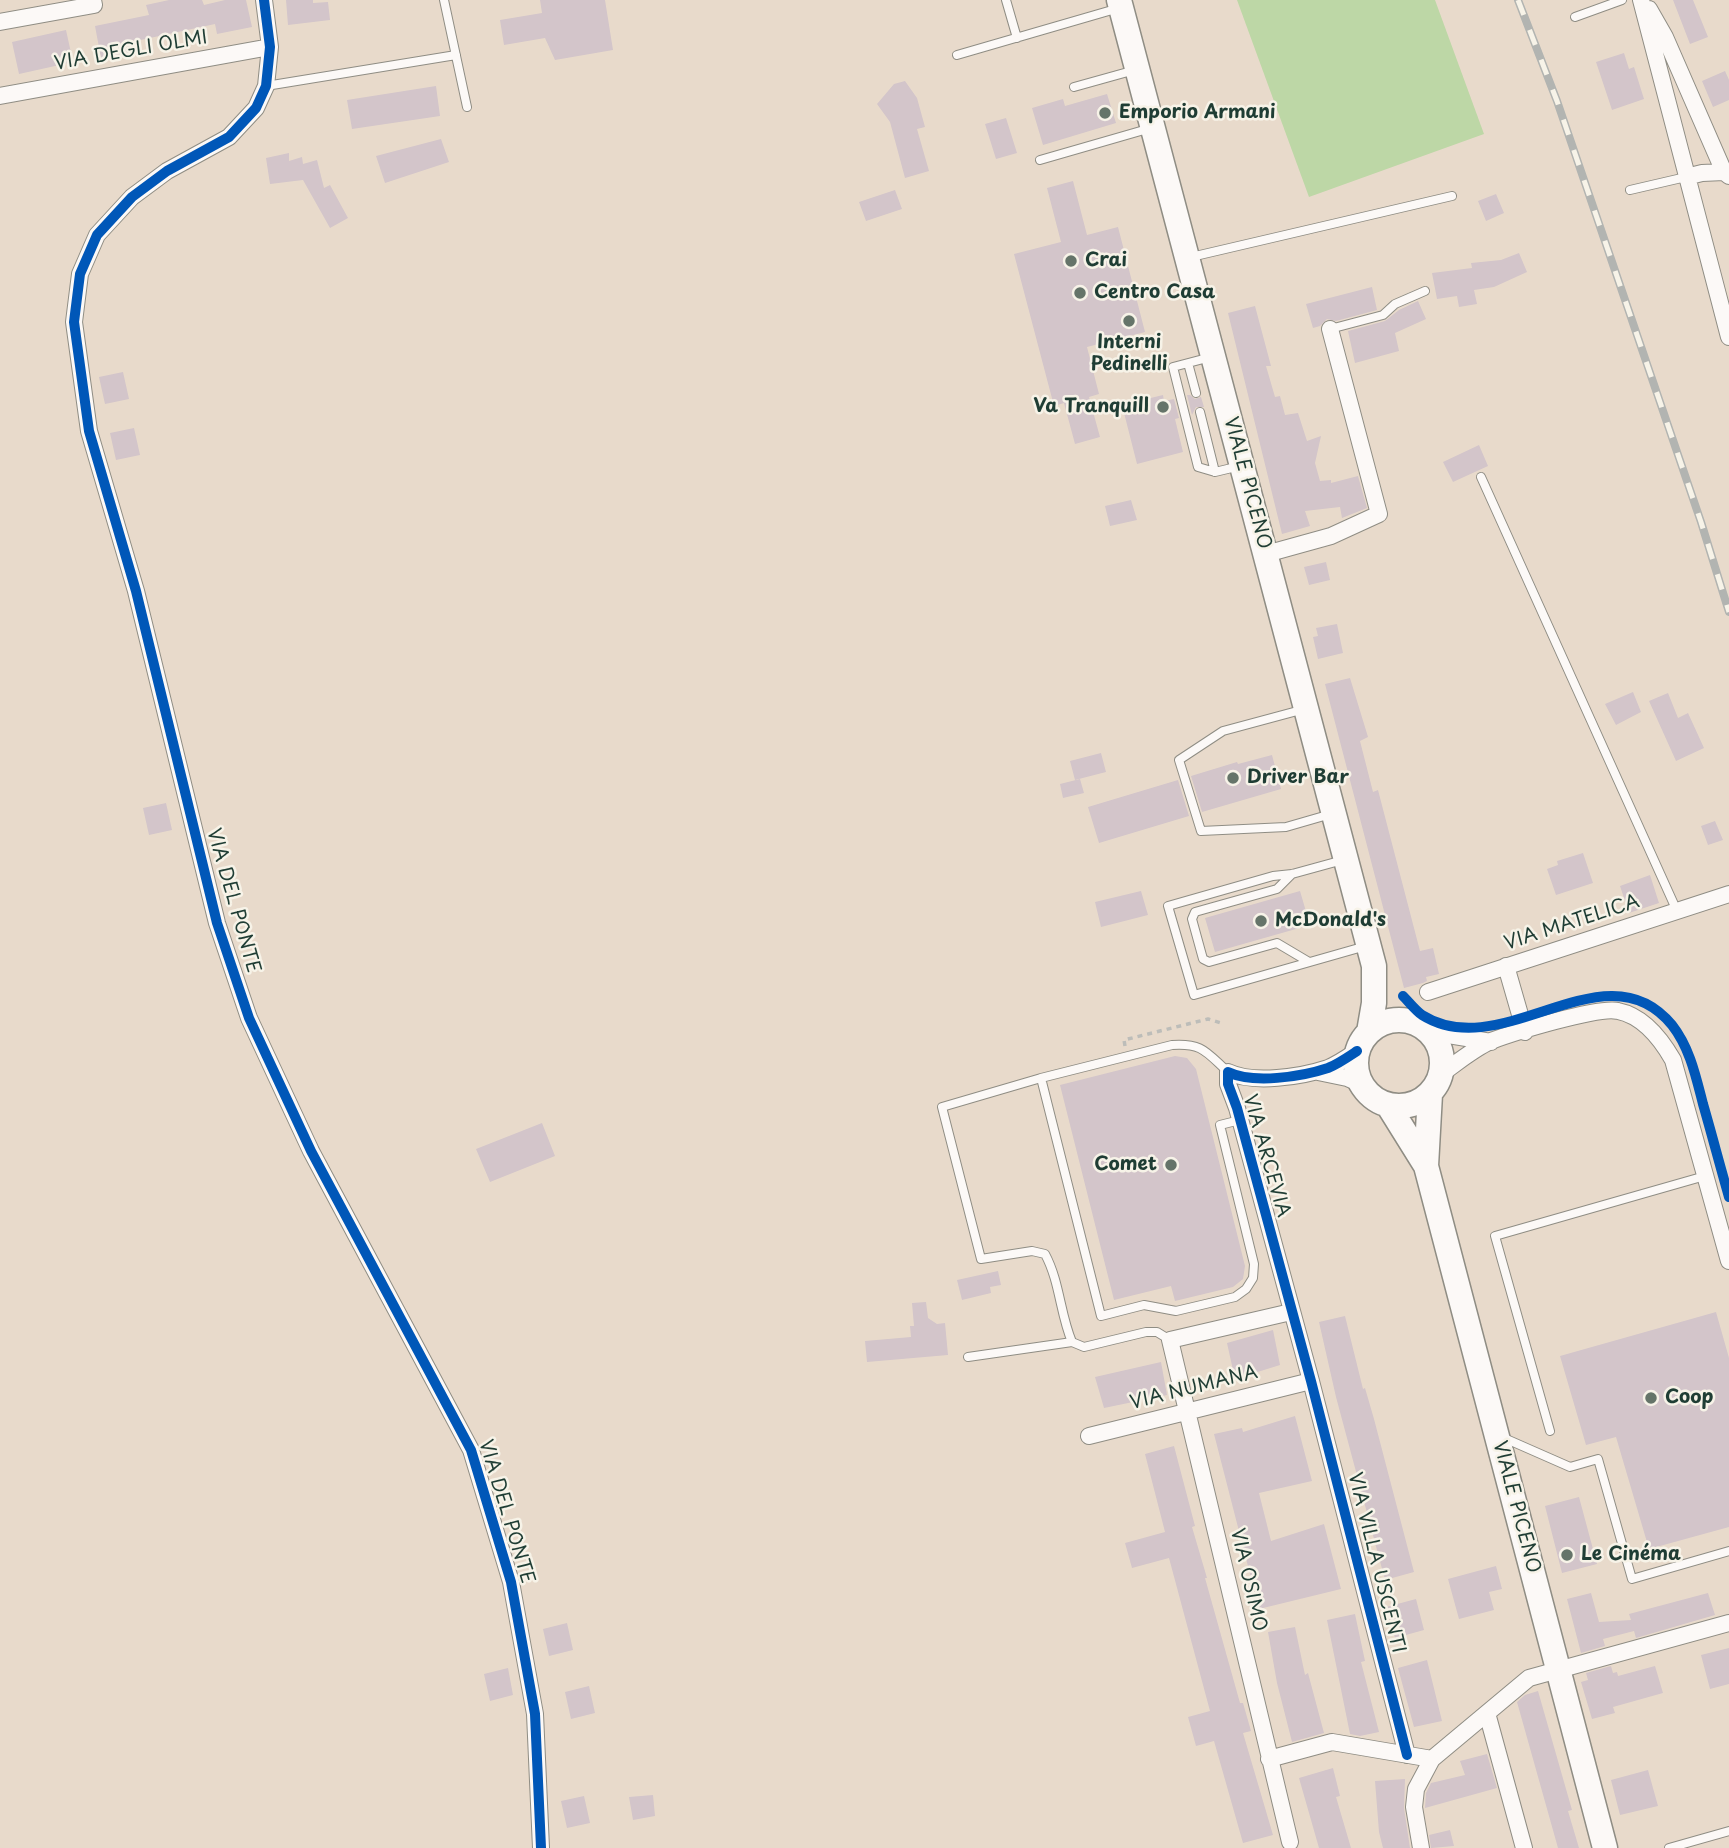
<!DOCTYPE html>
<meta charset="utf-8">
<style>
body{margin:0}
canvas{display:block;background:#e8dacb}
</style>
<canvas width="1729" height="1848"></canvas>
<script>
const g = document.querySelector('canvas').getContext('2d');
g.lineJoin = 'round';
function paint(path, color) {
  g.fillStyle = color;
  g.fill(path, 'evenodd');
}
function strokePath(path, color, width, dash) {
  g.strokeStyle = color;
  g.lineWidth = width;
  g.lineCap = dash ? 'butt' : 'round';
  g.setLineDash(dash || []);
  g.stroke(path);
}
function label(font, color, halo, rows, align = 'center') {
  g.font = font + ' "Playpen Sans",sans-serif';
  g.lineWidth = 5;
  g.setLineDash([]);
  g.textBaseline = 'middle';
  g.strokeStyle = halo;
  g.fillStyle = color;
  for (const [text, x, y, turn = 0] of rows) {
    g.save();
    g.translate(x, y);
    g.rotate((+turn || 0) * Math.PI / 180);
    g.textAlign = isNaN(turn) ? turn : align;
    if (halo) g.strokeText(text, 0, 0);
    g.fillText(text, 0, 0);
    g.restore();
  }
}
const green = new Path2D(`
 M1237,0h198l49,134 -175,63z`);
const building = new Path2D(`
 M169,0h33l2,5 21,-5h21l6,27 -35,7 -2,-10 -79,17 2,10 -37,7 -6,-32 54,-11 -3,-10z
 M286,0h27v3l15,-1 2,18 -42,5z
 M540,0h65l8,50 -58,10 -10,-22 -41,7 -4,-25 42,-7z
 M1673,0h20l15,37 -18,7z
 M66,30l7,32 -54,12 -7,-32z
 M1624,53l5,16 5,-2 10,32 -32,11 -16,-48z
 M1725,71l4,9v20l-16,7 -11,-26z
 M905,81l12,17 8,29 -8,2 12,42 -24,7 -15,-56 -13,-18 17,-20z
 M436,86l4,30 -88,13 -5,-29z
 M1107,94l9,29 -73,22 -11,-37 31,-9 2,7z
 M1006,118l11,35 -21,6 -11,-35z
 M441,139l8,23 -64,21 -9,-27z
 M289,153v8l13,-4 1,7 14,-4 7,28 6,-3 18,33 -18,10 -27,-48 -33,4 -4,-26z
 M1073,181l14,54 31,-8 27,105 -58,15 12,47 -10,3 11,40 -25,7 -11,-41 -10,3 -40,-152 47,-12 -14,-54z
 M895,190l7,19 -36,12 -7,-19z
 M1496,194l8,19 -18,8 -8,-20z
 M1519,253l8,19 -33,15 -20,3 3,14 -18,3 -2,-11 -20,3 -5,-26 40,-5 -1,-5 30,-3z
 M1372,287l5,23 -41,11 -9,-2 -7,7 -7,2 -7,-24z
 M1418,301l8,18 -31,14 4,18 -44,12 -7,-32 37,-10 14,-11z
 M1255,306l16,60h-5l9,31 5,-1 5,19 13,-2 9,28 14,-5 -6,27 5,18 11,-1v3l27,-7 9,32 -25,10 -2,-11 -35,4 5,15 -28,8 -54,-221z
 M123,372l6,27 -24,5 -6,-27z
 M1163,395l1,6 10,-2 5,19 -4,1 8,33 -46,12 -15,-59z
 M1187,395h3l5,4 6,-2 3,10h-8l-4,8z
 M134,428l6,27 -24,5 -6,-27z
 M1479,445l9,21 -35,16 -10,-20z
 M1131,500l6,20 -27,6 -5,-20z
 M1326,562l4,18 -21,5 -5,-18z
 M1337,624l6,29 -25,6 -5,-22 5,-1 -2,-8z
 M1350,678l18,59 -8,4 13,51 5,-2 42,161 13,-3 6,26 -13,3 1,4 -4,2 -19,5 -79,-304z
 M1633,692l8,20 -25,13 -11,-21z
 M1668,693l10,25 10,-5 16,35 -28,13 -27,-60z
 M1101,753l5,19 -31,8 -5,-19z
 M1272,755l9,34 -79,23 -11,-36 46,-14 1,2z
 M1080,779l4,14 -21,5 -3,-14z
 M1178,780l11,36 -90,27 -11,-36z
 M166,803l6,27 -23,5 -6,-27z
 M1715,821l8,19 -15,5 -7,-19z
 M1583,853l10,30 -37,12 -9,-26 11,-4 -1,-4z
 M1650,875l9,28 -30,10 -9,-27z
 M1141,891l7,24 -47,12 -6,-25z
 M1300,891l10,34 -95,27 -10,-34z
 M1175,1056l12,2 9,11 49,197 -2,13 -10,8 -58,14 -4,-15 -57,14 -54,-215z
 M542,1123l13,33 -65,26 -14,-33z
 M998,1271l3,14 -11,2 1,6 -29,7 -5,-20z
 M926,1302l2,16 9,6 8,-1 3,32 -81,7 -2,-21 46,-4 -1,-11h4l-2,-23z
 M1716,1312l13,46v169l-80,22 -33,-112 -30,8 -26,-89z
 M1345,1316l18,73 2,-1 9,31 40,153 -29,8 -49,-183 -17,-75z
 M1273,1330l7,35 -45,14 -8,-36z
 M1161,1362l6,33 -63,13 -9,-31z
 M1295,1416l17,65 -53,12 12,48 53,-17 17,65 -82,20 -45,-175 28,-6 1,4z
 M1174,1446l21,80 -3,1 15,51h-2l35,125h3l8,28 -8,2 30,102 -30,8 -29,-102 -18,5 -8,-29 22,-6 -41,-153 -37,10 -7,-25 40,-11 -20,-78z
 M1579,1497l18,67 -35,9 -17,-67z
 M1496,1566l6,23 -13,3 5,18 -35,9 -11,-40z
 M1591,1593l8,29 32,-2 -2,-6 79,-21 7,22 -79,23 -2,-7 -31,8 2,7 -24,7 -14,-54z
 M1416,1599l8,31 -29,8 -9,-31z
 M1355,1614l10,47 -4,1 18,70 -19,4 -10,-2 -23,-114z
 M567,1623l6,27 -24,6 -6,-27z
 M1295,1627l10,48 3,-2 16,60 -32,9 -15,-59 -9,-51z
 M1729,1648v36l-19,5 -9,-34z
 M1427,1660l15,61 -28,6 -16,-59z
 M1611,1666l2,7 4,-1 1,4 37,-10 8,27 -50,14 2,6 -23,6 -11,-37 7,-2 -2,-7z
 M508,1668l5,27 -23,6 -6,-27z
 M589,1686l6,27 -24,6 -6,-27z
 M1538,1691l34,119 -4,1 11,37h-21l-41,-146 8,-7z
 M1487,1754l10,34 -72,20 1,-15 5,-10 34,-8 -5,-14z
 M1333,1768l7,28 -4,1 15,51h-32l-20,-70z
 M1648,1770l10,36 -38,9 -9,-35z
 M1405,1779l-1,29 6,40h-27l-4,-16 -4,-51z
 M653,1795l2,21 -22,4 -4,-23z
 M584,1796l6,27 -23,5 -6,-27z
 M1450,1830l4,16 -23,2 -2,-13z`);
const path = new Path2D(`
 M1125,1046l-1,-6 84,-21 13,4`);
const lane = new Path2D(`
 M444,0l23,107
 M1006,0l11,38
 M1575,17l47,-17
 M957,55l162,-47
 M266,86l190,-31
 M1074,87l61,-17
 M1040,160l111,-32
 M1630,190l56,-13
 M1191,257l261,-61
 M1330,329l53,-14 12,-11 30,-13
 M1211,357l-38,10 25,100 17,5 25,-6
 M1188,363l8,30
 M1200,412l15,60
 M1481,477l196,434
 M1301,710l-78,21 -44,29 22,71 85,-4 45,-13
 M1343,860l-51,14 -19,2 -105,30 26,89 172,-49
 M1292,874l-15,15 -82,23 -3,7 11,40 6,3 68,-19 32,19
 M1041,1078l60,238 43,-11 32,6 59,-14 11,-8 7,-11 1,-14 -34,-139 20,-5
 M1170,1340l-13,-8h-11l-62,15 -12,-5c-12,-28 -12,-60 -27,-88l-13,-3 -51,8 -39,-152 99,-29 131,-33c31,-2 34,7 56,27
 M968,1357l104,-15
 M1550,1431l-55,-195 210,-60
 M1504,1438l66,29 28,-8 34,120 97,-28
 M1669,1848l60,-17`);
const street = new Path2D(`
 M264,0l6,47 -4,39 -10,22 -27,29 -62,34 -35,26 -35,38 -17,39 -6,48 15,109 47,160 81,332 32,95 62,133 160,299 40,132 24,132 6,134
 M1641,0l88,337
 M1649,9l16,28 59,135 5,4
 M0,22l94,-17 -1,-5
 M0,96l270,-49
 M1686,177l16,-4 22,-1
 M1266,554l65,-18 48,-22 -49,-185
 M1506,966l19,66
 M1428,992l301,-98
 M1430,1032l61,10
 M1357,1051c-9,6 -19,13 -29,17 -27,9 -75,16 -100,4v12l9,24 74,273 96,374
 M1318,1072l29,6 14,6
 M1441,1074c16,-11 32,-25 50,-33 21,-8 108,-35 127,-30 25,5 43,28 55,49l56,201
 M1089,1436l222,-55
 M1487,1713l37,135
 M1269,1759l63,-17 100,17 97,-81 200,-55
 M1290,1842l-120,-502 121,-28
 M1421,1848l-7,-41 2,-18 16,-30`);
const primary = new Path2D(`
 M1119,0l255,966v37l-5,29
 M1356 1063a43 43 0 1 1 86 0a43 43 0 1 1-86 0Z
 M1388,1105l38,61 179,682
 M1426,1166l4,-72`);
const rail = new Path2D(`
 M1518,0l39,101 144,421 28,90`);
const cycleway = new Path2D(`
 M264,0l6,47 -4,39 -10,22 -27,29 -62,34 -35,26 -35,38 -17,39 -6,48 15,109 47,160 81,332 32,95 62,133 160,299 40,132 24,132 6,134
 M1403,996c6,6 12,14 19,19 81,51 183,-72 250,10 18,23 24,52 31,79 9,31 17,62 26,93
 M1357,1051c-9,6 -19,13 -29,17 -27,9 -75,16 -100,4v12l9,24 74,273 96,374`);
const markers = [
 [1105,113,7,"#657469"],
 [1071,261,7,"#657469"],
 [1080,293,7,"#657469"],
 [1129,321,7,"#657469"],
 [1163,407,7,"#657469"],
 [1233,778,7,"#657469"],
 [1261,921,7,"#657469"],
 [1171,1165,7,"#657469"],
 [1651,1398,7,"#657469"],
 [1567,1555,7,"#657469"]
];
const streetNames = [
 ["VIA DEGLI OLMI",131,51,-10],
 ["VIALE PICENO",1247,483,75],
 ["VIA DEL PONTE",233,901,74],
 ["VIA MATELICA",1572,923,-18],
 ["VIA ARCEVIA",1266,1156,74],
 ["VIA NUMANA",1194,1388,-14],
 ["VIALE PICENO",1516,1507,75],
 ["VIA DEL PONTE",506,1512,73],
 ["VIA VILLA USCENTI",1376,1563,76],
 ["VIA OSIMO",1248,1580,77]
];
const poiNames = [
 ["Emporio Armani",1119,113],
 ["Crai",1085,261],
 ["Centro Casa",1094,293],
 ["Interni",1129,343,"center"],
 ["Pedinelli",1129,365,"center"],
 ["Va Tranquill",1149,407,"right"],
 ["Driver Bar",1247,778],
 ["McDonald's",1275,921],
 ["Comet",1157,1165,"right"],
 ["Coop",1665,1398],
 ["Le Cinéma",1581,1555]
];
paint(green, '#bdd7a6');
paint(building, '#d3c5ca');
strokePath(lane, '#8f8d84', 10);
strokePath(street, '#8f8d84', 18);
strokePath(primary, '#8f8d84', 27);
strokePath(path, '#bdbdb9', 3.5, [5, 5]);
strokePath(lane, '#fcf9f7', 8);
strokePath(street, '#fcf9f7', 16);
strokePath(primary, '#fcf9f7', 24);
strokePath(rail, '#b2b4b1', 8);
strokePath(rail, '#f7f3e8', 5, [16]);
strokePath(cycleway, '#0057b8', 10);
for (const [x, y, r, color] of markers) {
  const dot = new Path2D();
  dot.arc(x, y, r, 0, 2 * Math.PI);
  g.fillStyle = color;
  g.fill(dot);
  strokePath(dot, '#f7f3e8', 2.5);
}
label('19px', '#1f3d34', '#f7f3e8', streetNames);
label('bold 19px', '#1f3d34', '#f7f3e8', poiNames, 'left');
</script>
